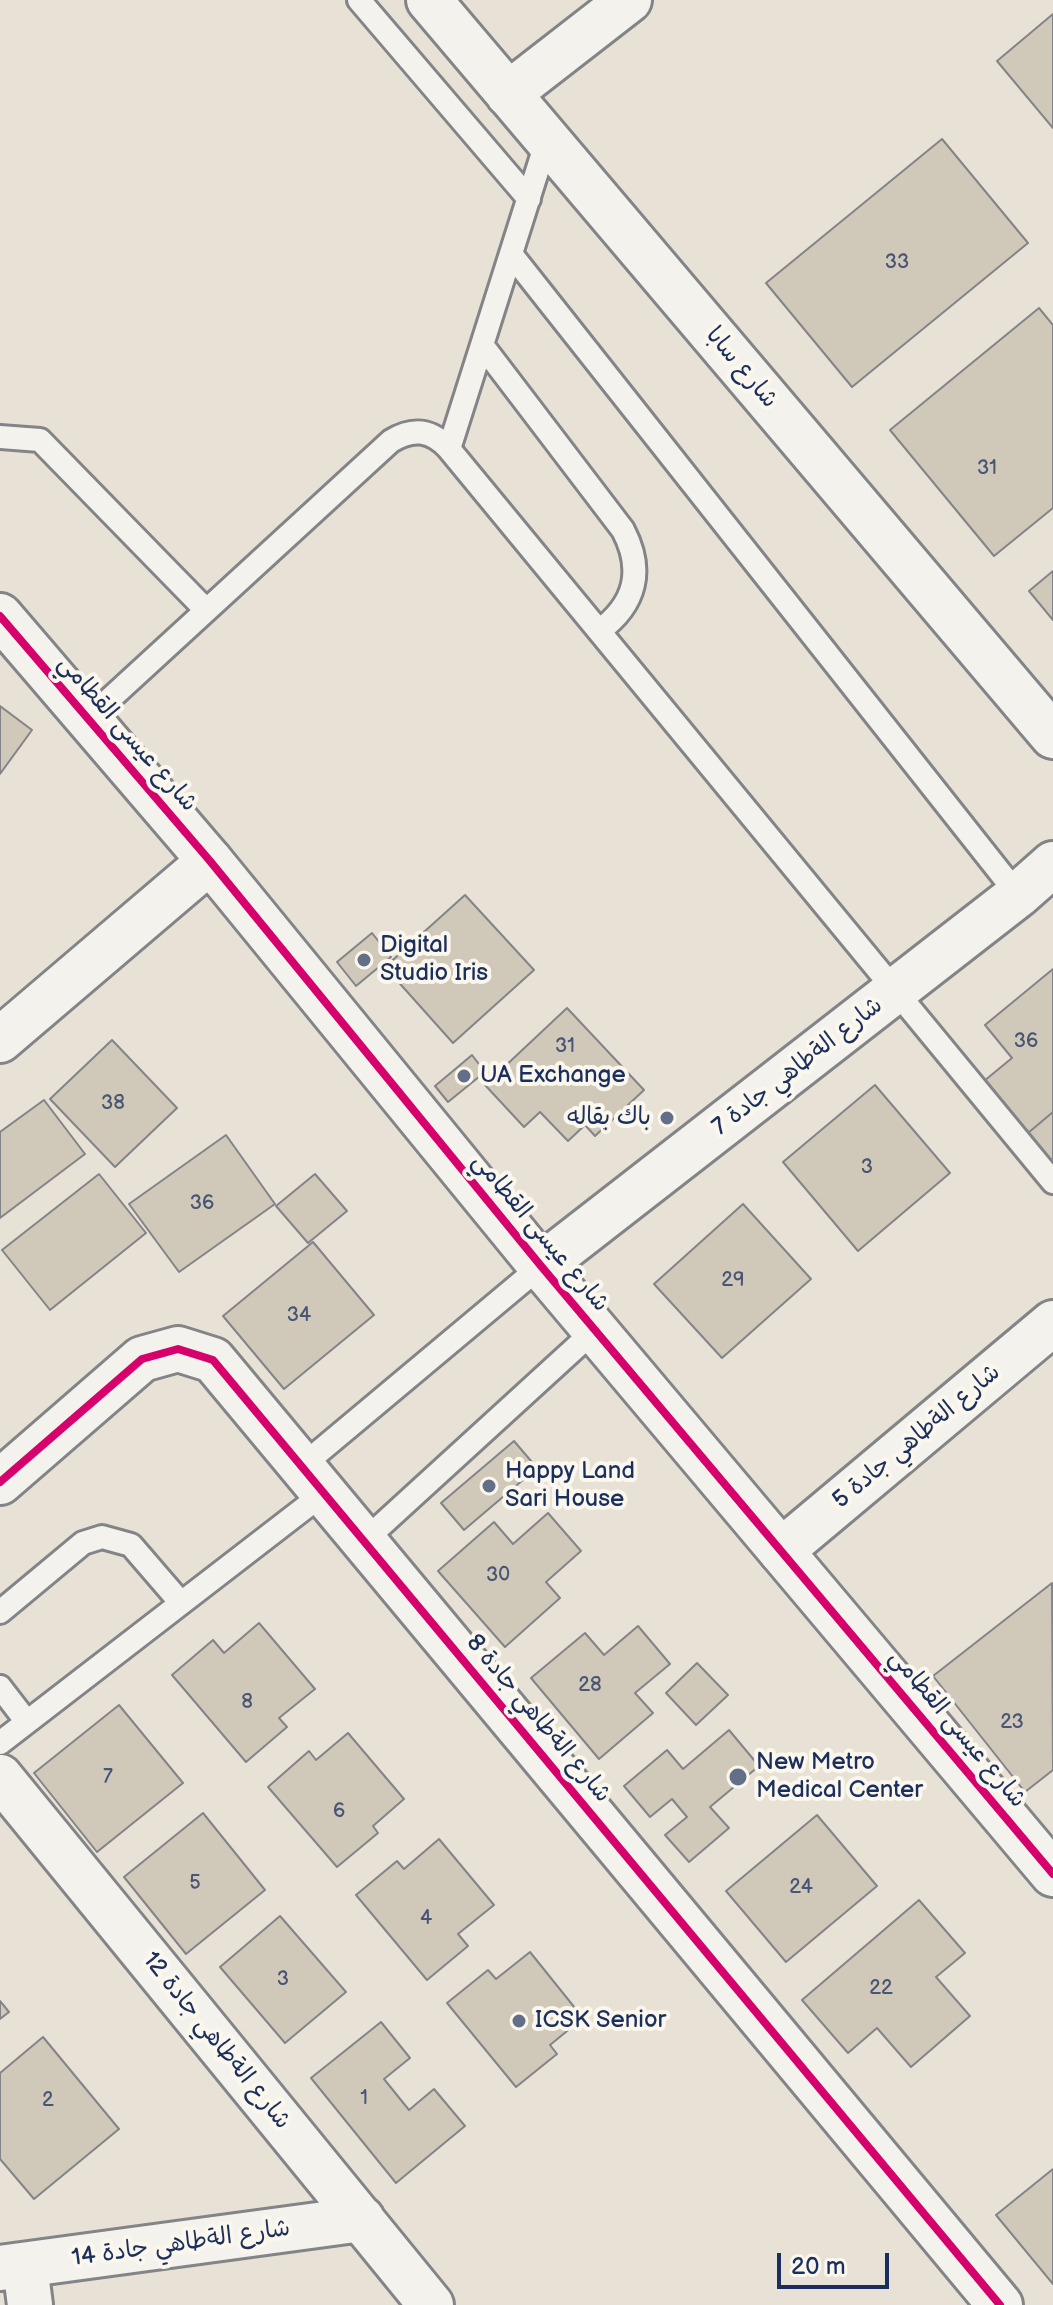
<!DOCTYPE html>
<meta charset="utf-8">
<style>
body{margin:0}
#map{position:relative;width:1053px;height:2305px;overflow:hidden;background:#e8e2d6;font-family:"Balsamiq Sans",sans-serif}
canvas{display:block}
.scale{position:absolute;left:777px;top:2253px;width:112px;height:36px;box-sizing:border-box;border:4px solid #1b2f5e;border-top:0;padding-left:10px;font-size:24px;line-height:28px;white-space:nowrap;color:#1b2f5e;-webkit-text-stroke:6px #fbf7ec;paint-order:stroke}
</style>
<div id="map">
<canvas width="1053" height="2305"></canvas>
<div class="scale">20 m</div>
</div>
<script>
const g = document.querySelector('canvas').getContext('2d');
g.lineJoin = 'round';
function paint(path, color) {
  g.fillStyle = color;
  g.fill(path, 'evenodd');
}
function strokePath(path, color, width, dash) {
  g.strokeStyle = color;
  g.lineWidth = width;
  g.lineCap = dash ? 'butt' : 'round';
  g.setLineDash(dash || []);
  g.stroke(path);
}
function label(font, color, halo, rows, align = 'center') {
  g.font = font + ' "Balsamiq Sans","Playpen Sans Arabic",sans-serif';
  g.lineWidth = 8;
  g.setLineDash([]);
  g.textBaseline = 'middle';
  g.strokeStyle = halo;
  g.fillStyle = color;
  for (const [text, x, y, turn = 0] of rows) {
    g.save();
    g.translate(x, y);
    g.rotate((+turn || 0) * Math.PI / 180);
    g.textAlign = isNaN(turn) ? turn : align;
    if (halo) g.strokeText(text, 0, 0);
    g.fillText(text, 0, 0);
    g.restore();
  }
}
const building = new Path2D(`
 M1053,14v114l-56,-67z
 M942,139l86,104 -176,144 -86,-104z
 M1039,308l14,17v183l-59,48 -104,-126z
 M1053,571v49l-24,-29z
 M0,706l32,24 -32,44z
 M465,895l69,75 -81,73 -68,-76z
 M372,933l19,24 -35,29 -19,-24z
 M1053,969v143l-25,21 -44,-52 28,-23 -27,-33z
 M567,1008l77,82 -49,46 -10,-11 -17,16 -28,-29 -16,15 -39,-42z
 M112,1040l65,68 -62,59 -65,-68z
 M472,1055l13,17 -37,30 -13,-16z
 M875,1085l75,88 -92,78 -75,-89z
 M44,1100l41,54 -85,64v-86z
 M1053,1112v51l-25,-30z
 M226,1135l49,69 -96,68 -50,-68z
 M99,1174l47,59 -96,77 -48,-60z
 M315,1174l32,37 -39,32 -32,-37z
 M743,1204l68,75 -89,79 -68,-74z
 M313,1242l61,73 -90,74 -61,-73z
 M514,1441l23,27 -73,62 -23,-27z
 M548,1513l33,38 -35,31 14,16 -55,49 -67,-76 56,-49 19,22z
 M1052,1583l1,187 -28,22 -92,-116z
 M259,1623l56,66 -36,29 8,9 -41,35 -74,-87 41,-35 11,13z
 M638,1626l32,38 -35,29 18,20 -54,46 -68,-81 54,-45 19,22z
 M697,1663l31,32 -32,30 -30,-32z
 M119,1705l64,78 -86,69 -63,-79z
 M729,1730l30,36 -49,41 19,21 -40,34 -24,-27 22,-18 -15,-18 -22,18 -26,-31 43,-36 16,19z
 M348,1733l56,66 -31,27 5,7 -41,34 -69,-80 41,-36 7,9z
 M203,1813l62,77 -79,64 -62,-77z
 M817,1815l60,71 -91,76 -60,-71z
 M439,1839l55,66 -36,29 10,12 -41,34 -71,-85 41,-34 7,8z
 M919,1900l46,53 -29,24 34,39 -59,51 -34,-39 -29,25 -46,-53z
 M280,1916l66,76 -61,51 -65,-76z
 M530,1952l53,66 -33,27 7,9 -41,33 -69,-84 41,-33 8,9z
 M0,2001l9,11 -9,7z
 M381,2022l29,36 -26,21 25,31 25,-21 31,37 -69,57 -85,-105z
 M43,2037l76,92 -85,70 -34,-40v-86z
 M1053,2169v115l-57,-69z`);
const lane = new Path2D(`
 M359,0l170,199
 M511,254l507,641
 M482,345l141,185c21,40 13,74 -24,101
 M0,437l40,3 166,170
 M449,449l98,-309
 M88,719l303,-278c21,-13 40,-12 58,8l604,733
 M302,1466l239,-200
 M364,1541l231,-211
 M0,1612l83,-69 19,-6 29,8 50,58
 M0,1687l27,35
 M0,1743l324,-250`);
const street = new Path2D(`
 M429,0l624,736
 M508,94l121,-94
 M0,1040l210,-179
 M541,1266l477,-371 35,-31
 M0,1482l142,-123 36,-10 35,11 787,945
 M781,1551l272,-228
 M0,1777l431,528
 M25,2266l5,39
 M0,2268l362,-49`);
const secondary = new Path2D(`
 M0,616l210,245 331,405 512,608`);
const cycleway = new Path2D(`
 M0,616l210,245 331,405 512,608
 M0,1482l142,-123 36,-10 35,11 787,945`);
const markers = [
 [364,960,8,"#636e88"],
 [464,1076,8,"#636e88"],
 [667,1118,8,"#636e88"],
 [489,1486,8,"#636e88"],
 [738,1777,10,"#636e88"],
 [519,2021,8,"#636e88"]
];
const numberNames = [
 ["33",897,263],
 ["31",987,469],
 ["36",1026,1042],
 ["31",565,1047],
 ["38",113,1104],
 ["3",867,1168],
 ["36",202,1204],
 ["29",733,1281],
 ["34",299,1316],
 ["30",498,1576],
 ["28",590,1686],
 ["8",247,1703],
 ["23",1012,1723],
 ["7",108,1778],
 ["6",339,1812],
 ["5",195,1884],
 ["24",801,1888],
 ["4",426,1919],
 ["3",283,1980],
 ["22",881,1989],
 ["1",364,2099],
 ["2",48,2101]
];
const streetNames = [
 ["شارع سابا",741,368,50],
 ["شارع عيسى القطامي",127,734,49],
 ["شارع الةطاهي جادة 7",798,1067,-38],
 ["شارع عيسى القطامي",540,1233,50],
 ["شارع الةطاهي جادة 5",917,1437,-40],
 ["شارع الةطاهي جادة 8",538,1719,50],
 ["شارع عيسى القطامي",957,1729,50],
 ["شارع الةطاهي جادة 12",216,2041,51],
 ["شارع الةطاهي جادة 14",181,2244,-8]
];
const poiNames = [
 ["Digital",380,946],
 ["Studio Iris",380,974],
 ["UA Exchange",480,1076],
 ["باك بقاله",651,1118,"right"],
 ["Happy Land",505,1472],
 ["Sari House",505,1500],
 ["New Metro",756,1763],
 ["Medical Center",756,1791],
 ["ICSK Senior",535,2021]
];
paint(building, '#d0c8b9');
strokePath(building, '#838488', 2);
strokePath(lane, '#838488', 28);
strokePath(street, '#838488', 50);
strokePath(secondary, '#838488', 50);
strokePath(lane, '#f4f2ed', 22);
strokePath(street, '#f4f2ed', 44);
strokePath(secondary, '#f4f2ed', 44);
strokePath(cycleway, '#d6006c', 8);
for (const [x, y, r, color] of markers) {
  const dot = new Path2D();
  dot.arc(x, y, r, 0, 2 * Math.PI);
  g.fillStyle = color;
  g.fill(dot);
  strokePath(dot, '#fbf7ec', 3);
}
label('20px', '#485575', null, numberNames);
label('24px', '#1b2f5e', '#fbf7ec', streetNames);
label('24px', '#1b2f5e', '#fbf7ec', poiNames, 'left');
</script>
